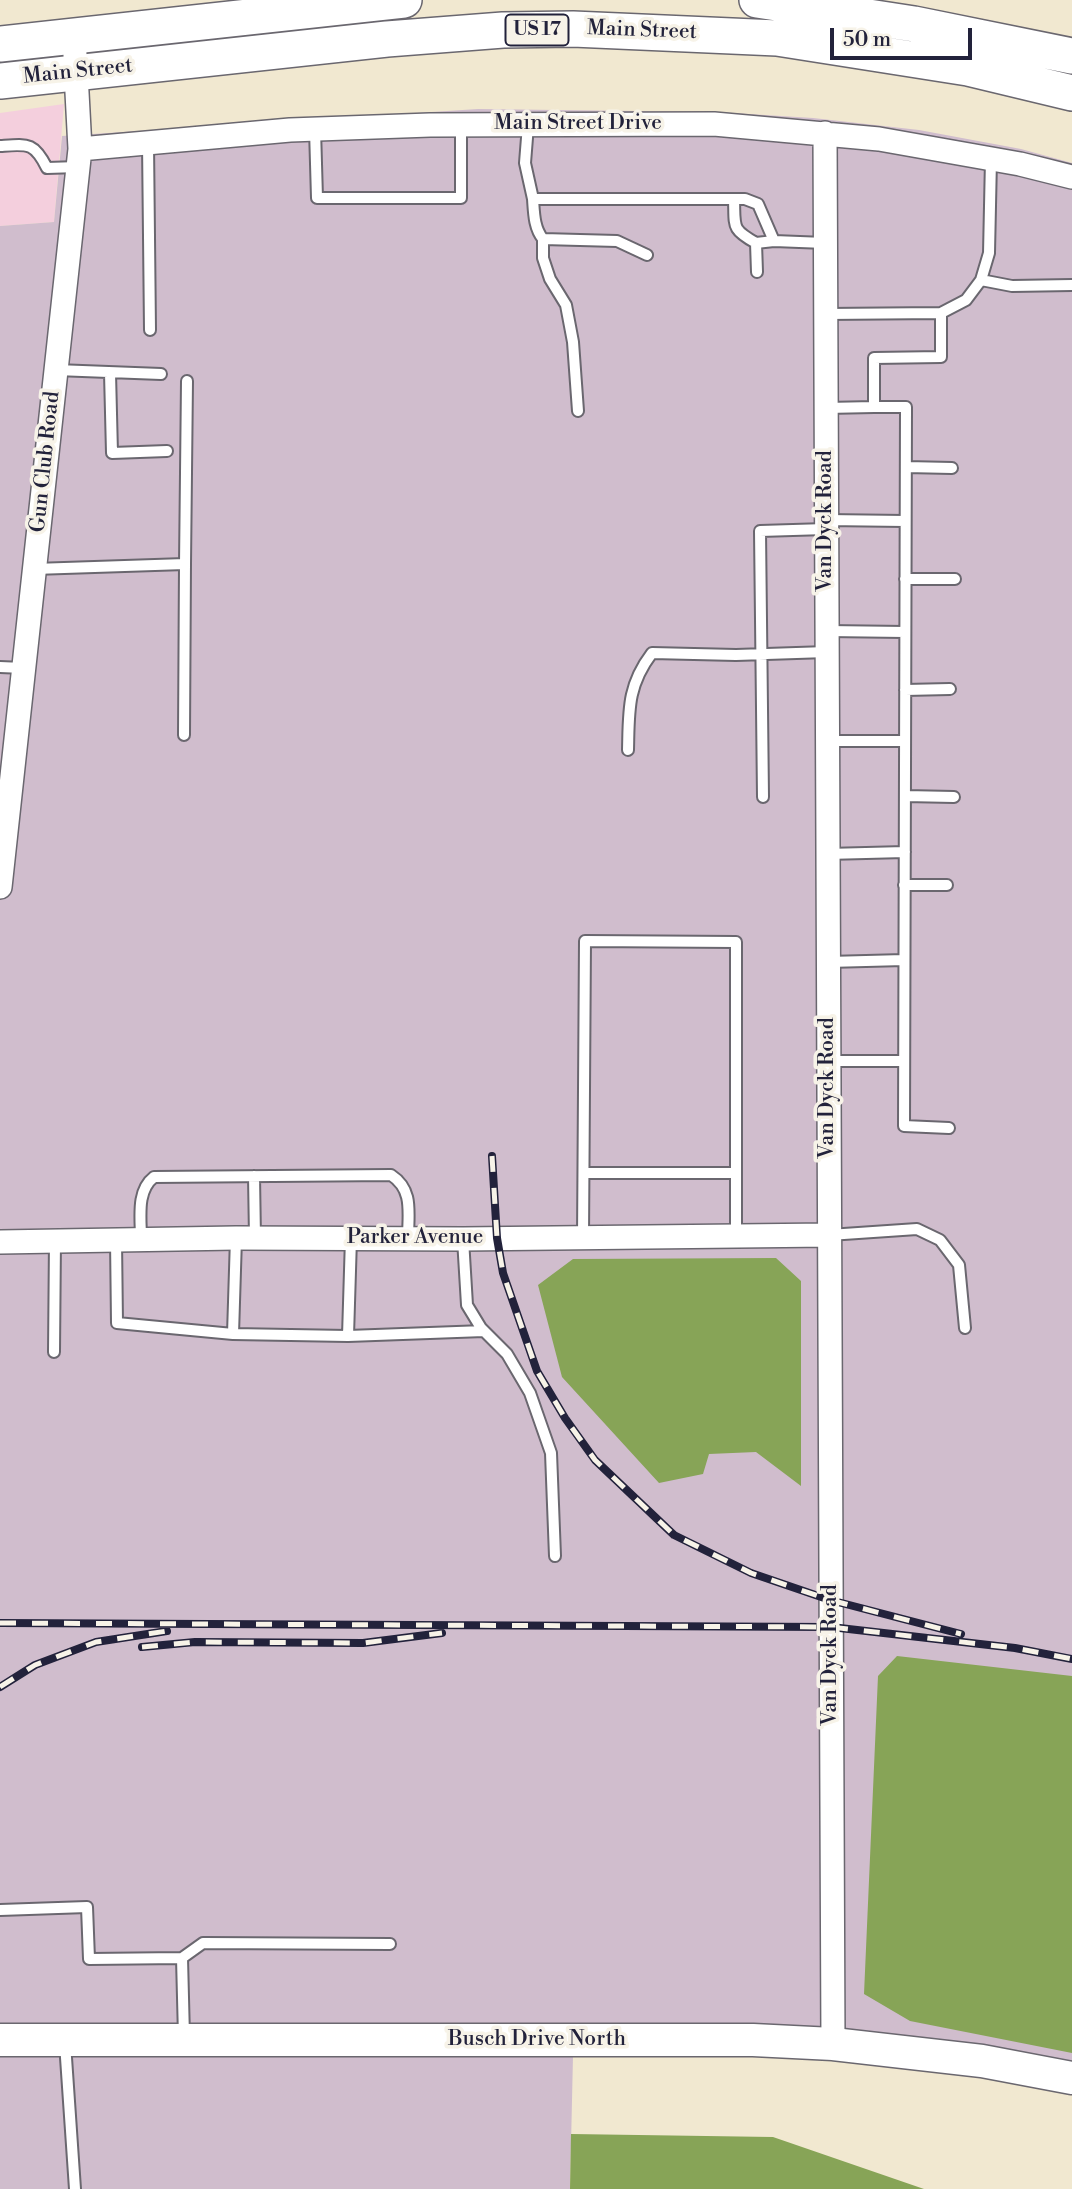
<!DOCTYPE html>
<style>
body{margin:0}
#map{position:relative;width:1072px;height:2189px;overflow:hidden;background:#f1e8d0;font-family:"Libre Bodoni",serif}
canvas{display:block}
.scale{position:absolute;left:830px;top:28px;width:142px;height:32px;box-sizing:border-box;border:4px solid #22223b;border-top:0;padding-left:9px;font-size:21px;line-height:24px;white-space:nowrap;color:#22223b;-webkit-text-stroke:5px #f7f3e8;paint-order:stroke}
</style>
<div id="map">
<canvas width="1072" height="2189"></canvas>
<div class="scale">50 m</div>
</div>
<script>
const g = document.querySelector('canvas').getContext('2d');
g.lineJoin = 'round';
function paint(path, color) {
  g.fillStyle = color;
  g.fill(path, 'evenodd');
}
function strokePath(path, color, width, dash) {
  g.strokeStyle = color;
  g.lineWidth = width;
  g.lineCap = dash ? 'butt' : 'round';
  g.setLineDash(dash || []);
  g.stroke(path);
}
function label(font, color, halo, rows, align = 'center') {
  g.font = font + ' "Libre Bodoni",serif';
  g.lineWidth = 7;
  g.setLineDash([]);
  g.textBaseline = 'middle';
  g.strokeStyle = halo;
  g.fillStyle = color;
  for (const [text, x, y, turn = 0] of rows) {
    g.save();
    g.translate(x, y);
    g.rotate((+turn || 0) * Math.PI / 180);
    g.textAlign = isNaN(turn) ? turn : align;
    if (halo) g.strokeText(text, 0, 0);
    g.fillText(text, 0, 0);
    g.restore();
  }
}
const built = new Path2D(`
 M64,104l-10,118 -54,4v-113z`);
const industrial = new Path2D(`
 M478,109l239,3 96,6 106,12 102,19 51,14v1900l-202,-31 -275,-8 -595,2v-1800l54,-4 8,-86z
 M0,2055l573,1 -3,133h-570z`);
const forest = new Path2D(`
 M776,1258l25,23v205l-45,-34 -47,2 -6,20 -44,9 -97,-106 -24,-92 35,-26z
 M897,1656l175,20v377l-162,-32 -46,-27 14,-318z
 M571,2134l202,3 151,52h-354z`);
const lane = new Path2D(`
 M528,125l-3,38 8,36h212l13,5 16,37 51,2
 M315,129l2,69h144v-73
 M148,143l2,187
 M0,146c28,-2 34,-4 47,22l31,-1
 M533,199c1,14 1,29 10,40l74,2 30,14
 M734,199c1,28 -3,30 22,44
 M543,239v19l7,21 16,26 7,37 5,69
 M757,272l-1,-29 18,-2
 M981,280l31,6 60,-1
 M941,313v44l-67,1v49h32l-2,719 45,2
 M826,314l115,-1 25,-13 15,-20 8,-27 2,-94
 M56,370l105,4
 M110,373l2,80 55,-2
 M826,408l48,-1
 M906,467l46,1
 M826,520l79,1
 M34,569l151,-5 2,-183
 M905,579h50
 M827,631l78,1
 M0,667l23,1
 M905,690l45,-1
 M184,735l1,-171
 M827,741h78
 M628,750c1,-39 -1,-64 24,-97l84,2 91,-3
 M905,796l49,1
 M763,797l-3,-266 66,-2
 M827,854l78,-2
 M904,885h43
 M828,962l76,-2
 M828,1061h76
 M584,1173h152
 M254,1176l1,62
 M829,1235l88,-6 23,11 19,25 6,63
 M583,1237l2,-296 151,1v294
 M141,1239c0,-21 -5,-48 13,-62l237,-2c23,15 17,38 17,64
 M463,1239l4,66 14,23 26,26 23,39 21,60 4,103
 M116,1240l1,83 116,11 115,2 136,-5
 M233,1334l3,-96
 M348,1336l3,-98
 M54,1352l1,-112
 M0,1910l87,-3 2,52 93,-1 2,79
 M182,1958l21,-15 187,1
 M65,2043l10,146`);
const street = new Path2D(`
 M825,133l8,1911
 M80,149l210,-19 140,-5 284,-1 165,15 141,25 52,13
 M0,887l80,-738 -6,-113
 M0,1242l236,-4 227,1 366,-4`);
const secondary = new Path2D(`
 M0,2040h753l80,4 149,17 90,17`);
const primary = new Path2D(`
 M757,0l157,24 158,32
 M0,44l404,-44
 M0,81l387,-42 116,-9 70,-1 204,9 191,30 104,25`);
const rail = new Path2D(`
 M492,1156l5,82 6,35 34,98 28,47 30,42 79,75 77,38 79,27 131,34
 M0,1623l831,4 184,21 57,11
 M142,1647l53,-5 168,1 79,-10
 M0,1687l35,-22 61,-23 71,-11`);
const shields = [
 [537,30,63]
];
const shieldNames = [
 ["US 17",537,30]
];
const streetNames = [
 ["Main Street",642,31,2],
 ["Main Street",78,72,-6],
 ["Main Street Drive",578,124],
 ["Gun Club Road",46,462,-84],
 ["Van Dyck Road",826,521,-90],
 ["Van Dyck Road",828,1088,-90],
 ["Parker Avenue",415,1238],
 ["Van Dyck Road",831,1655,-90],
 ["Busch Drive North",537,2040]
];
paint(built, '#f4cfdd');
paint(industrial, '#d0bdcd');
paint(forest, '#87a457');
strokePath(lane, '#6a676f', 14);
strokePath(street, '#6a676f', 26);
strokePath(secondary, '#6a676f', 35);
strokePath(primary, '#6a676f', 38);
strokePath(lane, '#fff', 10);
strokePath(street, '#fff', 23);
strokePath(secondary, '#fff', 32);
strokePath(primary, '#fff', 35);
strokePath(rail, '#22223b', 8);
strokePath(rail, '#f7f3e8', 5, [16]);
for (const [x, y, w] of shields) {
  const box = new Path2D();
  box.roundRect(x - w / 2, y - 15.5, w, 31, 5);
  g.fillStyle = '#f7f3e8';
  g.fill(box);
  strokePath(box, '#22223b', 2);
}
label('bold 19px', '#22223b', null, shieldNames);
label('21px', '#22223b', '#f7f3e8', streetNames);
</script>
